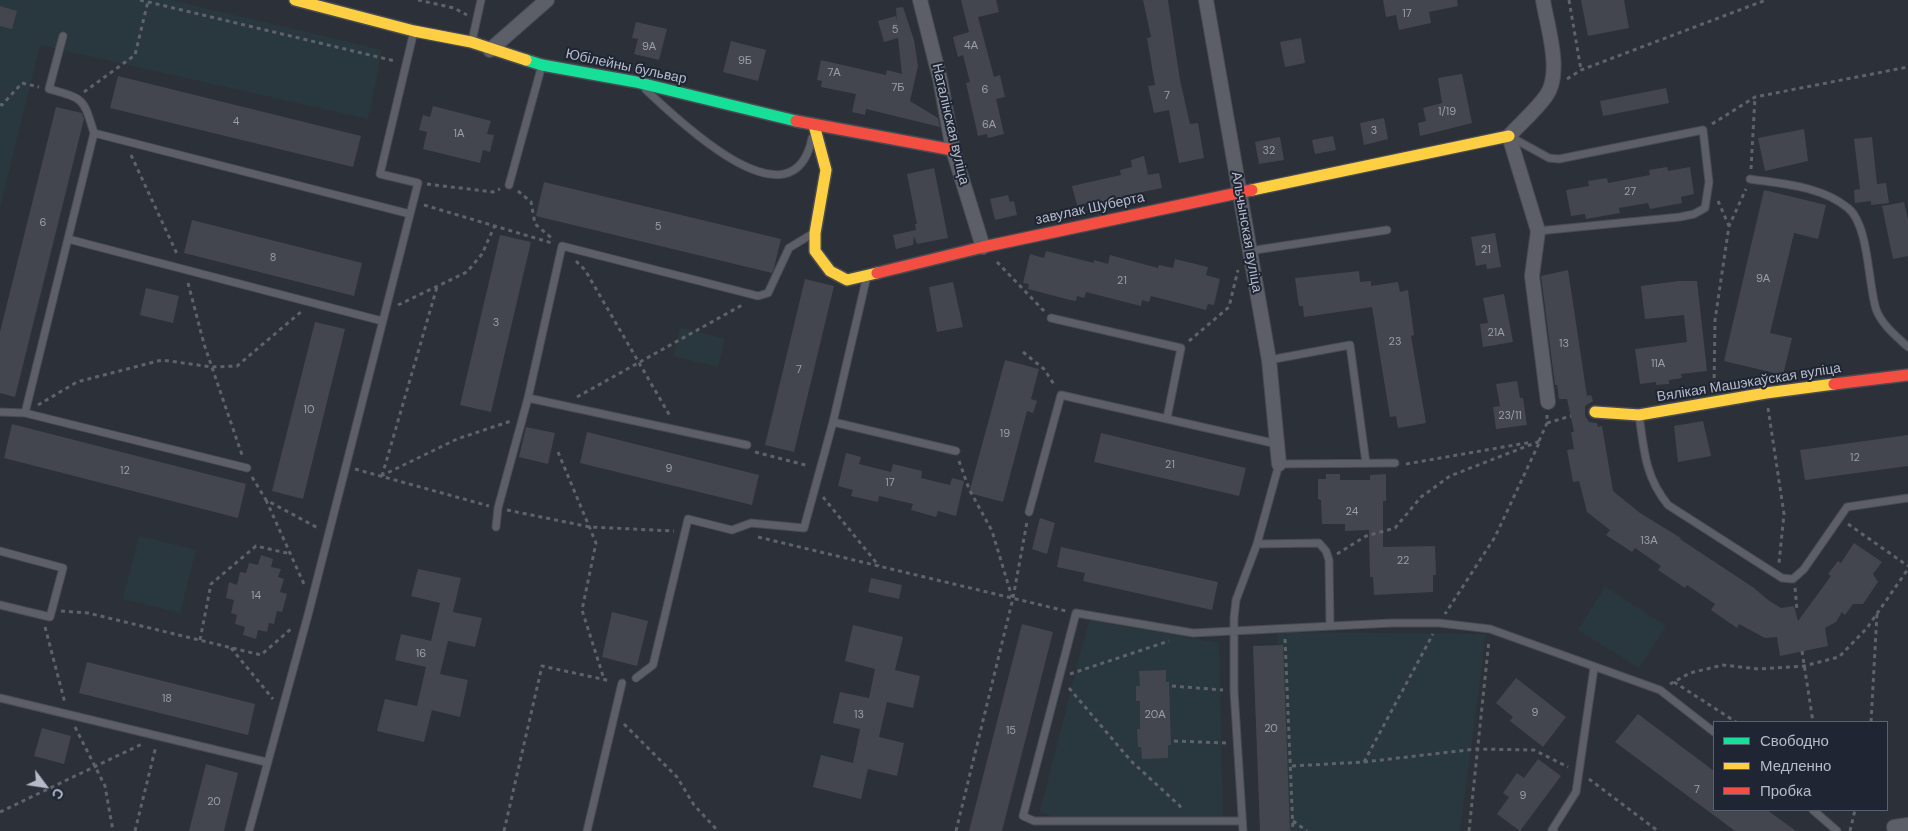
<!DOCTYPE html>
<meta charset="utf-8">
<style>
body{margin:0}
#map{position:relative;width:1908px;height:831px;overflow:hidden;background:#2c3039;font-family:"DM Sans",sans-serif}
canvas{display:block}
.legend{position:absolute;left:1713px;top:721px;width:175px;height:90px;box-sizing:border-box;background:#1f2533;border:1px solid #5c616f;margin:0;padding:6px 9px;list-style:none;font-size:15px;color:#b7bbc9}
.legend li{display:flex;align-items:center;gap:10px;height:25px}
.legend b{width:25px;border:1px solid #5c616f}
.north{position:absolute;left:20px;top:761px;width:50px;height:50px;-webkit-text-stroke:4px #1f2533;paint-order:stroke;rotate:121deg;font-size:14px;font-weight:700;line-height:20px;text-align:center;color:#b7bbc9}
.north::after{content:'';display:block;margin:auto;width:18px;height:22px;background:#b7bbc9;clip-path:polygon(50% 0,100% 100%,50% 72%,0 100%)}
</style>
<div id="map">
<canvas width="1908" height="831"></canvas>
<ul class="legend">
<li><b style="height:6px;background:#16e098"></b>Свободно</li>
<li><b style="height:6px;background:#ffcf43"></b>Медленно</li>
<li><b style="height:6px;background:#f24e42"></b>Пробка</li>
</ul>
<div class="north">С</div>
</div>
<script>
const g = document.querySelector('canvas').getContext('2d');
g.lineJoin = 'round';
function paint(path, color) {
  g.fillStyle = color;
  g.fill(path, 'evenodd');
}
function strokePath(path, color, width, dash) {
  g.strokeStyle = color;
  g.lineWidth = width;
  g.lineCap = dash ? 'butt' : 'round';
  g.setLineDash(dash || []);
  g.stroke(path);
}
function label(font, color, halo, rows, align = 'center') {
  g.font = font + ' "DM Sans",sans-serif';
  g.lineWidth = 4;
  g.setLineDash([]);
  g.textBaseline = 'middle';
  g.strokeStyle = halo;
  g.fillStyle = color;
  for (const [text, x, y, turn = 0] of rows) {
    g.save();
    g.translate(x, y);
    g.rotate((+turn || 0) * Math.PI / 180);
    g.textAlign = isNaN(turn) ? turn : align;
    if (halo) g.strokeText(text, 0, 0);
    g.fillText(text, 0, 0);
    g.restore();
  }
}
const green = new Path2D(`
 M0,0h171l211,50 -14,69 -328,-74 -40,163z
 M680,327l45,12 -7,28 -45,-11z
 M139,536l57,14 -16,63 -57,-14z
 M1605,587l61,39 -27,42 -61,-38z
 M1089,620l130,23 4,178 -157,2 -26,-12z
 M1277,632l209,2 -26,197h-170z`);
const building = new Path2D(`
 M961,0h35l3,12 -21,5 16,60 6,-2 5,22 -9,2 8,35 -16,4 -1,-4 -9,2 -12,-53 4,-1 -7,-27 -5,2 -5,-20 16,-5z
 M1143,0h25l12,80 10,44 8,-1 6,35 -25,5 -10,-53 -15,3 -6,-27 7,-1 -8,-47 4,-1z
 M1383,0h74l1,6 -29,6 2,11 -32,7 -3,-15 -10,2z
 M1581,0h43l5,28 -41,8z
 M0,6l17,5 -5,18 -12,-3z
 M903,7l11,33 4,26 -8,35 28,17 2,9 -74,-18 -1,6 -13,-3 4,-18 -35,-7 1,-6 -5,-1 4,-20 65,15 1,-5 15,4 -4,-36 -14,4 -6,-21 18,-5 1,5 -1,-13z
 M636,22l31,7 -8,31 -25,-6 4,-15 -6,-1z
 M1301,38l4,25 -20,4 -5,-25z
 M731,41l35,9 -8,31 -35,-9z
 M1462,74l10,49 -52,13 -2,-13 8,-2 -3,-13 19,-5 -4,-25z
 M118,76l243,60 -8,31 -243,-59z
 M1666,88l3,15 -66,13 -3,-15z
 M433,106l58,15 -4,13 7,1 -4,17 -7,-2 -3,13 -57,-14 4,-17 -8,-2 4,-15 7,2z
 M56,107l26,6 2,6 -69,278 -15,-4v-61z
 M1384,118l4,21 -24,6 -4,-22z
 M1804,129l4,32 -43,10 -7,-33z
 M1333,136l3,14 -21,4 -3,-14z
 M1280,137l4,23 -25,4 -4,-22z
 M1872,137l5,47 9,-1 3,20 -18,2v-4l-16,2 -1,-13 6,-1 -6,-50z
 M1144,156l4,19 11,-2 3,15 -39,8 2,9 -16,3 -1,-5 -13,3 -1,-4 -17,3 -5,-19 49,-11 -1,-5 12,-3 -1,-7z
 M1667,167l1,4 22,-4 4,27 -13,3 1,6 -32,6 -2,-6 -29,5 1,5 -34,6 -1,-5 -14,2 -5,-26 23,-4 -1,-5 19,-3 1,5 42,-8 -1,-5z
 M934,168l14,70 -31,6 -3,-8 -1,9 -17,4 -3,-14 23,-5 -1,-6h2l-10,-50z
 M544,182l237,57 -7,29 -2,5 -236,-57z
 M1764,190l62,15 -8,34 -24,-6 -24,100 22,5 -9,37 -59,-14z
 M1008,195l2,7 4,-1 3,14 -22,5 -5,-21z
 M1904,202l4,18v36l-15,3 -11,-53z
 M192,220l170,43 -8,33 -170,-43z
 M1495,233l6,34 -14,2 -1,-5 -10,2 -5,-29z
 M500,235l31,7 -40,170 -31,-7z
 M1046,251l48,12v-3l14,4 2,-9 48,13 1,-3 14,3 2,-9 33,8 -2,8 14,4 -6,26 -6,-1 -2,6 -55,-14 -2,6 -7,-2 -1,6 -55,-14 -2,6 -7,-2 -1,5 -6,-1 -42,-11 1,-5 -6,-1 7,-29 14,4z
 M1568,270l19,126 4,-1 2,6 -8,5v10l4,6 8,1 1,4 4,-1 11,65 27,22 41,25 -1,1 74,49 14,12 13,8 13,-2 4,15 33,-45 -3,-2 10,-13 3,2 13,-20 28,19 -9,12 5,8 -15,22h-10l-8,11 -3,-3 -6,10 -11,6 3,18 -48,10 -3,-19 -12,1 -26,-14 -2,4 -26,-18 4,-6 -28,-19 -2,3 -27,-18 3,-4 -26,-18 -3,4 -26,-17 4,-5 -23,-18 -8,-31 -6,1 -6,-32 7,-1 -3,-17h3l-7,-33h-8l-2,-14h-2l-14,-109z
 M1359,271l1,11 11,-1v5l27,-4 2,10 8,-2 6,45 -3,1 15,87 -28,5 -2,-12 -6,1 -18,-110 -68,10 -1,-11h-4l-4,-28z
 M805,279l29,7 -40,166 -29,-7z
 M1679,281h18l10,90 -26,3 1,4 -13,2v4l-13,1v-3l-16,2 -5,-35 52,-7 -3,-27 -39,4 -4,-33z
 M953,282l10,45 -26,5 -8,-45z
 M146,288l33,8 -6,27 -33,-8z
 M1504,294l9,48 -30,5 -3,-23 8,-1 -5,-25z
 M315,322l30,7 -42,170 -31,-8z
 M1005,360l34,9 -8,30 6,2 -4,12 -6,-2 -24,91 -34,-9z
 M1517,381l3,17h3l4,27 -31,4 -3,-22 7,-1 -4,-22z
 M1703,421l8,35 -33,6 -4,-36z
 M12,424l234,60 -8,34 -234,-60z
 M526,427l29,6 -7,31 -29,-7z
 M587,432l172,43 -7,30 -172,-42z
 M1101,433l145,35 -7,28 -145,-34z
 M1908,435v31l-103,14 -5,-30z
 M846,453l15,4 -2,7 32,8 2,-8 29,7 -1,7 29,7 2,-7 12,3 -8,35 -18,-5 -2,6 -25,-7 2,-6 -34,-8 -1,6 -27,-6 2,-6 -15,-4z
 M1326,474h14v6h30v-5l16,-1v27h-3v46l52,-1 1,29h-3v17l-59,3 -1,-18h-3l-1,-47 -24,1v-7h-23l-1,-24 -3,-1v-20h8z
 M1040,518l15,5 -8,31 -15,-5z
 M1061,547l157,35 -6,28 -129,-29 2,-8 -28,-6z
 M261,555l12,4 -2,8 10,2 -3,8 6,2 -4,13 7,2 -5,18 -5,-1 -3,13 -5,-1 -2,9 -9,-2 -2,9 -13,-4 2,-8 -10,-3 2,-9 -6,-2 3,-13 -8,-2 3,-16 8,3 3,-13 6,1 3,-10 9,2z
 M418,569l43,9 -8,34 29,6 -7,29 -27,-6 -8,33 28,6 -8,37 -28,-7 -8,32 -47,-11 8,-32 32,7 9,-39 -31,-7 6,-26 30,7 9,-38 -29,-7z
 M871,578l31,7 -3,14 -31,-7z
 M612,612l36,9 -11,45 -35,-9z
 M1022,624l31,8 -51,199h-33z
 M853,625l50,12 -8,33 25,6 -7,32 -26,-6 -8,35 25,6 -7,33 -29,-7 -7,30 -48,-12 8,-32 32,8 7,-34 -27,-6 7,-31 29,6 6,-29 -30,-8z
 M1283,645l7,186h-30l-7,-185z
 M87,662l168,42 -7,31 -169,-42z
 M1166,670v12h3l2,63h-3v13l-26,1 -1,-12h-3l-1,-18h3v-28h-4v-15h4l-1,-15z
 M1516,678l50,39 -23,30 -33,-26 3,-4 -17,-14z
 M1638,714l76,57v39h53l29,21h-61l-120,-89z
 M42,728l29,8 -7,28 -30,-8z
 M1538,759l23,17 -41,55 -23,-17 12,-17 -6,-4 14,-20 7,5z
 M206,764l32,9 -14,58h-35z`);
const path = new Path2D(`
 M140,0l255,61
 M418,0l36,8 13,7
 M1569,0l12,70
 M1567,79l14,-9 185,-70
 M84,92l51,-37 13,-54
 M0,104l2,1 20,-22 17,4
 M1712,124l43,-27 153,-30
 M131,155l47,101
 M1751,169l4,-72
 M427,184l66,8 7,-3
 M518,191l13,11 4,22 19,16
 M1718,201l11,25
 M424,205l128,38
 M576,261l9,9 85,146
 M997,262l48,50
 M188,283l16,61 38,111
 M398,305l69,-33 15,-18 13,-29
 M1189,341l40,-34 9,-37
 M1023,352l21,17 11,17
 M1714,386l1,-66 14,-94 17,-37
 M577,397l167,-93
 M38,405l39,-23 85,-22 50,7 25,-1 65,-55
 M1768,408l16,106 -5,49
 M1547,423l24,-7
 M1539,441l8,-18v-8
 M558,452l38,91 -14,67 22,69
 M755,452l54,14
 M959,461l10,28 23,42 20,66
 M1406,464l126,-22
 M355,469l134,37
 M381,476l76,-37 54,-18
 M382,476l55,-189
 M252,477l14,23 52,28
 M823,497l56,69
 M266,500l38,84
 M507,510l83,17 84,4
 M1848,524l60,42
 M758,537l308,74
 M1337,554l29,-18 29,-8 26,-31 29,-21 90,-35 -45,96 -50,77
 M1795,588l2,22
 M61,611l27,2 173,42 31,-27
 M45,627l20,76
 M1285,639l8,192
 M200,640l11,-56 45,-38 35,8
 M231,648l42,51
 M1802,651l11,71
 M1070,674l99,-33
 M1674,682l62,40
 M1670,684l20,-11 33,-8 35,4 46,-3 35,-9 28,-29 41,-59
 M1172,686l51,4
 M1069,688l62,73 49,45 2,5
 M1871,722l6,-108
 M624,724l53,53 17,28 24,26
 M75,727l30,59 8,45
 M1174,741l52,2
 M1364,762l112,-13 58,1 34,17
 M1292,766l72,-4 69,-128
 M1589,779l69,52
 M0,812l142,-68
 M1293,821l14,10
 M135,831l21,-85
 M504,831l38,-165 69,15
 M956,831l57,-233 14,-76
 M1469,831l20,-191
 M1850,831l5,-21`);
const lane = new Path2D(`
 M63,36l-14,53c36,10 34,9 45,44l316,81
 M472,41l9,-41
 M646,90c31,29 147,142 166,48
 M94,133l-69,280 222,55
 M1509,136l40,22 10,1 144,-29 6,52 -4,26 -11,6 -14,3 -142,14
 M1750,179c33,5 71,7 98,29 21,17 20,76 28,101 5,15 21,28 32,38
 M509,185l33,-120
 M68,239l314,82
 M1249,251l138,-21
 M1051,318l130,30 -14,70
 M1269,360l81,-15 16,118
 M528,398l219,47
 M0,412l25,1
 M1639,415c5,35 6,62 29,90l114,73 11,1 11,-10 43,-62 61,-9
 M833,422l123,29
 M1029,512l32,-117 216,49
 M496,527l2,-19 30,-110 34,-152 196,50 10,-3 21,-45 23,-14
 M1257,544l62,-1 7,8 3,9 1,66
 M0,551l63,17 -13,49 -50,-12
 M636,678l17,-13 35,-146 44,11 19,-7 53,5 29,-106 34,-146
 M0,698l266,64
 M1813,810l24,21
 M1242,821h-208l-11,-5 53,-203 117,20 199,-10h47l51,6 170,61 54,42
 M249,831l59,-216 110,-432 -38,-9 34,-143
 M587,831l35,-148
 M1243,831l-9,-140v-73l2,-18 21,-56 22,-80 116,-1
 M1554,831l-2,-1 24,-38 18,-124`);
const street = new Path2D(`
 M920,0l20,79 13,71 30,97
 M1206,0l63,360 10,104
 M1543,0c4,26 20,73 3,96 -10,14 -25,27 -37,40l29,95 -6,45 16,126
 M490,50l57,-50
 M1894,827l14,-2`);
const fast = new Path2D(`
 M526,60l16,5 94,17 160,39`);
const slow = new Path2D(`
 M295,0l119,31 57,11 55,18
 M814,125l12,45 -11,63v18l15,20 17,9 30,-7
 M1252,190l257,-54
 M1595,412l44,3 127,-22 68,-9`);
const jam = new Path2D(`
 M796,121l157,29
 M877,273l106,-26 269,-57
 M1834,384l74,-9`);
const numberNames = [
 ["17",1407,14],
 ["5",895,30],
 ["4А",971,46],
 ["9А",649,47],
 ["9Б",745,61],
 ["7А",834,73],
 ["7Б",898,88],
 ["6",985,90],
 ["7",1167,96],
 ["1/19",1447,112],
 ["4",236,122],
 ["6А",989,125],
 ["3",1374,131],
 ["1А",459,134],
 ["32",1269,151],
 ["27",1630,192],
 ["6",43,223],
 ["5",658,227],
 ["21",1486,250],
 ["8",273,258],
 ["9А",1763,279],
 ["21",1122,281],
 ["3",496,323],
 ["21А",1496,333],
 ["23",1395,342],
 ["13",1564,344],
 ["11А",1658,364],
 ["7",799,370],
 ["10",309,410],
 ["23/11",1510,416],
 ["19",1005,434],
 ["12",1855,458],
 ["21",1170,465],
 ["9",669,469],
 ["12",125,471],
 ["17",890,483],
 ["24",1352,512],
 ["13А",1649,541],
 ["22",1403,561],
 ["14",256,596],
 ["16",421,654],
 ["18",167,699],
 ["9",1535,713],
 ["13",859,715],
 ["20А",1155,715],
 ["20",1271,729],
 ["15",1011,731],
 ["7",1697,790],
 ["9",1523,796],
 ["20",214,802]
];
const streetNames = [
 ["Юбілейны бульвар",626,67,12],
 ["Наталінская вуліца",950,124,77],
 ["завулак Шуберта",1090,209,-12],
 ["Альчынская вуліца",1246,232,80],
 ["Вялікая Машэкаўская вуліца",1749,383,-9]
];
paint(green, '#29383e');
paint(building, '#43464e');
strokePath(lane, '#484b52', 9);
strokePath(street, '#484b52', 16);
strokePath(fast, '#484b52', 14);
strokePath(slow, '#484b52', 14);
strokePath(jam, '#484b52', 14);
strokePath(path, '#5f626a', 3, [4, 4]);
strokePath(lane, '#5c5f67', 7);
strokePath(street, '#5c5f67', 14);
strokePath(fast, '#16e098', 11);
strokePath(slow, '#ffcf43', 11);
strokePath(jam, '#f24e42', 11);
label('11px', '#9a9eaa', null, numberNames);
label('14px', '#b7bbc9', '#1f2533', streetNames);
</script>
